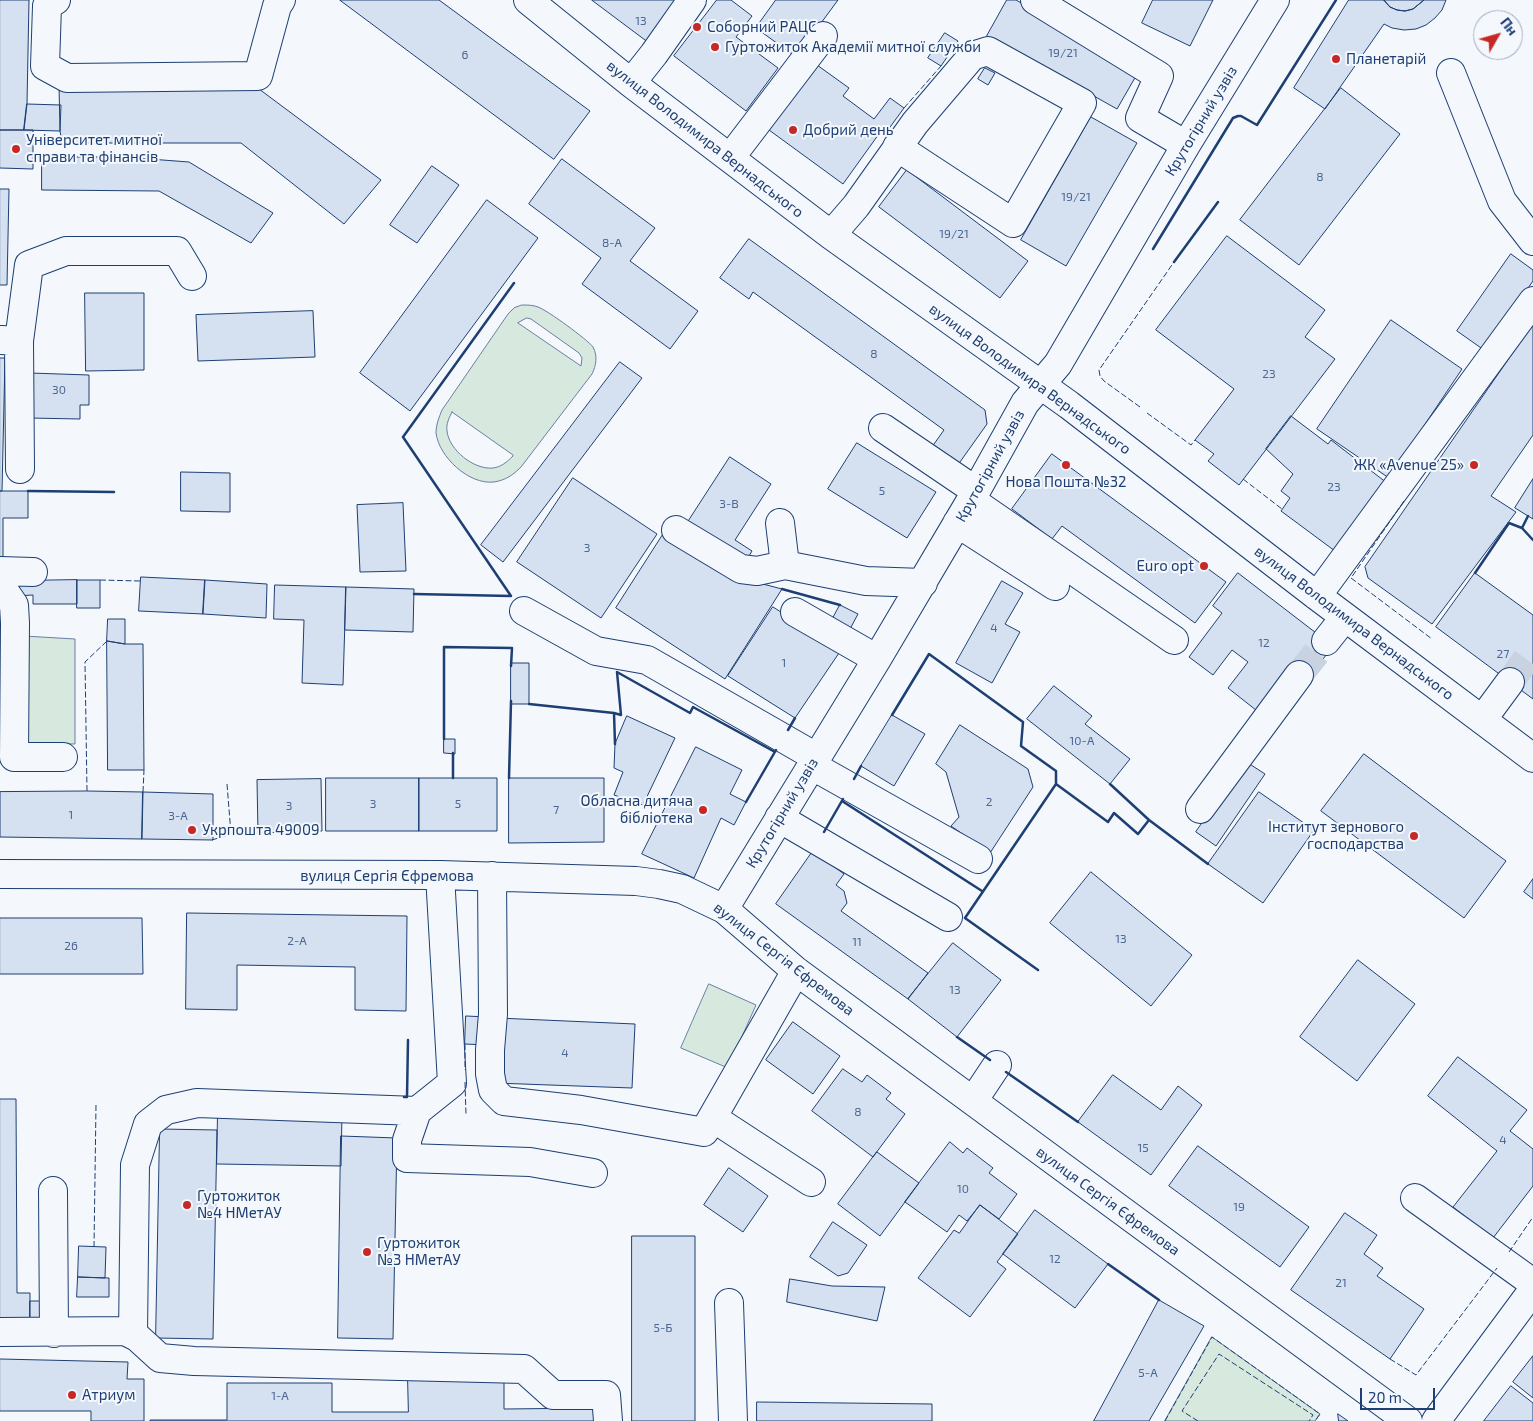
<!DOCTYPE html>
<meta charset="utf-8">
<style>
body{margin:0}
#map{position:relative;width:1533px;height:1421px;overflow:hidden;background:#f4f7fb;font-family:"Exo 2",sans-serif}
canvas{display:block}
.north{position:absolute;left:1473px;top:10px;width:50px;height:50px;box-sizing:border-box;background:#f4f7fb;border:1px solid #9eadc5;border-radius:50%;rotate:52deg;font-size:14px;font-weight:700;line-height:20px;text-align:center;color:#1d3f73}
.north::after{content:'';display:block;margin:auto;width:18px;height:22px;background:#c62828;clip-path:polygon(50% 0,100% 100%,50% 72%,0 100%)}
.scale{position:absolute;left:1360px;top:1388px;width:75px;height:22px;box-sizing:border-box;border:2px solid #1d3f73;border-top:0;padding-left:6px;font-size:15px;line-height:18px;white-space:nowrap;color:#1d3f73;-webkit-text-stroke:4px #f4f7fb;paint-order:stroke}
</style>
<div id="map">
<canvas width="1533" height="1421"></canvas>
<div class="north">Пн</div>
<div class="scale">20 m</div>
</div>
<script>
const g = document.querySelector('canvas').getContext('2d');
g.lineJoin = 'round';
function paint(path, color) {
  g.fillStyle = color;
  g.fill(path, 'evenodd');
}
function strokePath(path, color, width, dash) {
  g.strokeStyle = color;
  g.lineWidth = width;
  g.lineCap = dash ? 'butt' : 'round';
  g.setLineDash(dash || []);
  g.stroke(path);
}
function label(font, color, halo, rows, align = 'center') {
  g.font = font + ' "Exo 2",sans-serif';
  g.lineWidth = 4;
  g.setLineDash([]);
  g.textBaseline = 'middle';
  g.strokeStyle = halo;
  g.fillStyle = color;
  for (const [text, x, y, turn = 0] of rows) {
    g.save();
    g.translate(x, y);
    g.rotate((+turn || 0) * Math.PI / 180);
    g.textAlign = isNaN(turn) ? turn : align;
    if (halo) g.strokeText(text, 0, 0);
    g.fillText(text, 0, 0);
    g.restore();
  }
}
const green = new Path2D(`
 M522,305c6,0 11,0 16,2 9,3 50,33 55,40 5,9 3,19 -1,27l-71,93c-8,8 -15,13 -27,15 -25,3 -55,-25 -58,-49 0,-8 3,-16 6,-23l66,-96 6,-6zM527,318l4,1 48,34 3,5 -1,8 -63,-43zM452,412l61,43v1c-6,6 -12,11 -20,12 -19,2 -44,-18 -46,-37 -1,-7 2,-13 5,-19z
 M24,636l51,3v105l-51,-1z
 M709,984l47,21 -28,63 -47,-20z
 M1212,1337l108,77 -5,7h-150z`);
const building = new Path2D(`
 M0,0h29l-2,104 -3,26h-24z
 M340,0h99l151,111 -36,48z
 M592,0h86l-31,41z
 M717,0h14l21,16 -16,21 42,31 -32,43 -72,-55z
 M776,0h62l-42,57 -40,-29z
 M1007,0h9l124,69 -23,40 -130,-73z
 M1153,0h60l-23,46 -48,-23z
 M1349,0h35l6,7 7,3 8,1 8,-2 11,-9h22l-4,10 -7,8 -9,7 -10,4 -12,1 -12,-2 -8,-4 -59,85 -31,-21z
 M1384,0h40l-11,9 -8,2 -8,-1 -7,-3z
 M945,33l13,8 -17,25 -13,-8z
 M817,65l32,23 -6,8 31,23 16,-21 14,10 -19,26 -4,-3 -38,53 -74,-54z
 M985,68l10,5 -7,12 -10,-6z
 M247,80l134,100 -37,44 -103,-81h-179l-2,-12 -1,-46z
 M1341,88l59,46 -101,131 -59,-45z
 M27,104l34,1 -1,26 -36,-1z
 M1091,117l46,26 -71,123 -45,-26z
 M0,130h33v39l-33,-1z
 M42,157h81l66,5 84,51 -22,30 -92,-52 -117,-1z
 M562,159l93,69 -25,33 68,50 -28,38 -88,-65 19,-26 -72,-54z
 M432,166l27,19 -42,58 -27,-18z
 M907,170l121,91 -28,37 -121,-91z
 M0,189h9l-2,96h-7z
 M487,200l51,38 -128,173 -50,-38z
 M1227,236l98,74 -20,27 30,22 -96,126 -31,-24 6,-7 -19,-14 39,-51 -78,-59z
 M749,239l236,171 2,14 -32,45 -26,-18 15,-21 -191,-138 -4,7 -29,-21z
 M1511,254l22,16v11l-49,69 -27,-19z
 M85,293h59v77l-58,1z
 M313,311l2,46 -117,4 -2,-46z
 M1391,320l71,49 -73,109 -72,-49z
 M1533,324v111l-42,61 25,16 -84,112 -64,-46 -3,-11z
 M0,358h5l-3,133h-2z
 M620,362l22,16 -139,184 -22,-17z
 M30,373l59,2v30h-9v14l-51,-1z
 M1291,416l37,28 3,-4 56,43 -52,68 -54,-40 9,-13 -9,-7 12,-17 -27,-25z
 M857,443l79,49 -29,46 -79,-49z
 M1052,454l174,128 -31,41 -133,-97 -10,13 -40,-30z
 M730,457l41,27 -36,56 17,11 -7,12 -59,-38z
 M181,472l49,1v39l-49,-1z
 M573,478l84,56 -56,84 -84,-56z
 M1533,479v40l-18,-11z
 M0,491h28v27h-25v48h-3z
 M403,503l3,68 -46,1 -3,-67z
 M664,533l72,44 46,12 -57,90 -109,-71z
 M1238,573l95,73 -26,34 -46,34 -33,-26 20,-26 -16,-12 -19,25 -24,-18 33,-44 -9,-7z
 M1475,573l58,42v84l-97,-72z
 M141,577l64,3 -2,34 -64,-3z
 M77,580h23v28h-23z
 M77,580v24h-44v-9l-18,1v-15z
 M205,580l62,4 -1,34 -63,-4z
 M1002,581l21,12 -18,31 15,8 -28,51 -36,-20z
 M275,585l71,2 -3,98 -41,-2 2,-63 -30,-1z
 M346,587l68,2 -1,43 -68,-2z
 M840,605l18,9 -8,15 -18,-9z
 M773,607l68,43 -46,68 -67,-42z
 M108,619h17v25l-18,-3z
 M107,641l18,3h18l1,126h-36z
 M511,663h18v41h-18z
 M1054,686l38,30 -7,8 45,35 -20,25 -83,-65z
 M892,715l33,19 -31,52 -33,-20z
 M627,716l48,22 -32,67 -29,-10 9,-23 -9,-4 1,-24z
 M960,725l68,44 5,18 -43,66 -39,-27 8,-9 -13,-45 -10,-8z
 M444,739h11v15l-11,-1z
 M696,747l46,23 -12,24 16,8 -12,23 -13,-7 -27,60 -52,-24z
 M1364,754l142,107 -42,57 -143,-107z
 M1245,761l20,13 -49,72 -20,-14z
 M326,778h93v53h-93z
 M419,778h78v53h-78z
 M509,778h95v64l-95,1z
 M321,779l1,52 -64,2 -1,-53z
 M87,791l56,1 -1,47 -142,-2v-45z
 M143,792l70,2v46l-71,-1z
 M1259,792l55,38 -51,73 -55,-39z
 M813,851l31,23 -8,11 8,6 3,12 -6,8 87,62 -20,26 -132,-95z
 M1091,872l101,83 -41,51 -101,-83z
 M1533,879v20l-9,-7z
 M187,913l220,3 -1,95 -51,-1v-43l-118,-2v45l-51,-1z
 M0,918h142l1,56h-143z
 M953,943l48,37 -44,57 -49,-38z
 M1358,960l57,44 -58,77 -57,-44z
 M466,1016l21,1 -1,28 -21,-1z
 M497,1018l138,6 -3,64 -137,-5z
 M793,1022l47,34 -27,38 -47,-34z
 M1458,1057l69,53 -17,21 23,18v37l-40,52 -40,-31 44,-56 -69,-55z
 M843,1069l19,13 5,-7 24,18 -5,6 19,15 -32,43 -61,-46z
 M1113,1075l48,35 17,-24 24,19 -51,70 -73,-53z
 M0,1099h16l1,194h13v29h-30z
 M218,1110l124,3 -1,53 -124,-2z
 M160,1129l57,1 -4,209 -57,-1z
 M341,1136l56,2 -4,201 -55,-1z
 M950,1142l13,11 4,-5 26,20 -4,5 28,21 -18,25 -19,-14 -13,16 -8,-6 -12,17 -42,-30z
 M1198,1146l111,81 -29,40 -111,-81z
 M877,1152l42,31 -39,53 -42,-32z
 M729,1168l39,28 -25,36 -39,-27z
 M980,1205l38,29 -21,28 9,7 -36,48 -52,-39 36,-48 5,3z
 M1035,1210l73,54 -33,44 -72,-54z
 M1345,1213l32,22 -13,19 19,14 -6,8 47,33 -34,50 -99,-69z
 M833,1222l34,23 -19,28 -10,3 -28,-19z
 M632,1236h63v185h-63z
 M79,1246l27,1 -1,31 -27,-1z
 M78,1277l31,1v19h-32z
 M790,1279l42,7 53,1 -8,34 -90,-19z
 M1159,1300l45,26 -55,95h-55z
 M30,1301h13l1,21h-14z
 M1533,1356v42l-20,-16z
 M0,1359l128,3 -1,17h17v42h-53v-10h-91z
 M408,1380h96v29l92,-1v13h-446v-1h77v-37h105v29h76z
 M1511,1386l22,17v18h-49z
 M757,1402l175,2v17h-175z
 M1338,1414l10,7h-9z`);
const minorTunnel = new Path2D(`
 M1299,675l27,-34
 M1510,682l23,-32`);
const minor = new Path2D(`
 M56,0l-9,6 -2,60 22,12 191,-2 19,-70 4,-6
 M528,0l103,83 200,152 238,170 248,191 216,162
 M1035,0l124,76 -19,42 46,27
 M1451,73l51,128 31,40
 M631,83l23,-29 38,-54
 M730,158l93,-122
 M831,235l25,-29 59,-83 57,-67 16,-5 94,52 -69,120 -116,-76
 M1,340l18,1 1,128
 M19,341l10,-76 37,-14h111l15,25
 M883,428l93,63
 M971,500l203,140
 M780,523l5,42 81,16 57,2
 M957,523l98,63
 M676,530l65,39 16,2 28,-6
 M0,571l33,1
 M0,589h3l11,16 1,18 -1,134h49
 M1317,596l216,-295
 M524,611l72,40 51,9 169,97
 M795,612l82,47
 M1326,641l19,-24
 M1482,720l28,-38
 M811,765l167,94
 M1200,809l99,-134
 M779,818l169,99
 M0,874l440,1 196,6 23,3 23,5 42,20 72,62 612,450
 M440,875l12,208 -35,28 -10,29v18l123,4 63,11
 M492,876l1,138 -3,36v24l3,16 11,11 77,9 123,22 92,-161
 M724,909l153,-250 94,-159 54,-97 33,-39 128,-219 89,-145
 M973,1101l24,-36
 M713,1118l98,64
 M53,1191l1,142
 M1415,1198l118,85
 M729,1303l4,118
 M0,1332l125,-1 12,6 23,21 34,3 330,8 29,26h53l2,26
 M133,1335l2,-170 13,-41 18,-14 31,-7 220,8
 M1436,1421l97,-131`);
const fence = new Path2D(`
 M904,108l37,-42
 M1140,407l-36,-26 -4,-5 -1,-6 75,-108
 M1147,413l44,32 4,-5
 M1243,479l39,30
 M1404,501l-53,77 81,61
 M100,580l40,1
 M227,784l4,50
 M87,791l-2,-129 22,-21
 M143,792l1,-22
 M212,840l19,-6 27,-1
 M465,1044v26
 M465,1082l1,33
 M94,1247l2,-142
 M1509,1252l24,-35
 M1390,1359l26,16 81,-107
 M1165,1421l47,-84 108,77 -5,7
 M1198,1421l-16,-10 37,-57 94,61 -4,6`);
const wall = new Path2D(`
 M1153,249l80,-131 5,-2h3l16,9 79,-125
 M1174,262l44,-60
 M28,491l86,1
 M1522,528l11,12
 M1475,573l34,-50 13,5 6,-12
 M782,589l58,16
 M414,594l97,2 -108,-159 111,-154
 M529,704l85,9 1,31
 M614,713l7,2 -4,-43 73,41 3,-6 82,45
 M892,715l37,-61 94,68 -2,24 35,25v13l-91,134 73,52
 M788,730l7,-12
 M444,739v-92l68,1 -1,18
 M453,778v-25
 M509,778l2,-77
 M854,779l7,-13
 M1056,784l52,38 6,-9 24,21 11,-14
 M1110,784l39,36 59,44
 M842,801l140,90
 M746,802l30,-52
 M824,832l19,-33
 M957,1037l33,23
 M1006,1072l72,50
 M404,1097h3l1,-57
 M1108,1264l51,36`);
const markers = [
 [697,27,5,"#c62828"],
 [715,47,5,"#c62828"],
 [1336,59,5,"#c62828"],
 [793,130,5,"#c62828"],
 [16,149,5,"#c62828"],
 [1066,465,5,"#c62828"],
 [1474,465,5,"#c62828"],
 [1204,566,5,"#c62828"],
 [703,810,5,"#c62828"],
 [192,830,5,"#c62828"],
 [1414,836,5,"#c62828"],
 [187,1205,5,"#c62828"],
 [367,1252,5,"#c62828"],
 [72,1395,5,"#c62828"]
];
const numberNames = [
 ["13",641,21],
 ["19/21",1063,53],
 ["6",465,55],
 ["8",1320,177],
 ["19/21",1076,197],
 ["19/21",954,234],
 ["8-А",612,243],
 ["8",874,354],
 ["23",1269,374],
 ["30",59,390],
 ["23",1334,487],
 ["5",882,491],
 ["3-В",729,504],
 ["3",587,548],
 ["4",994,628],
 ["12",1264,643],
 ["27",1503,654],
 ["1",784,663],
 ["10-А",1082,741],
 ["2",989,802],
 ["3",373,804],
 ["5",458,804],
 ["3",289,806],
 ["7",556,810],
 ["1",71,815],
 ["3-А",178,816],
 ["13",1121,939],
 ["2-А",297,941],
 ["11",857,942],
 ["26",71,946],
 ["13",955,990],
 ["4",565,1053],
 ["8",858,1112],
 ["4",1503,1140],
 ["15",1143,1148],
 ["10",963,1189],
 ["19",1239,1207],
 ["12",1055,1259],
 ["21",1341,1283],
 ["5-Б",663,1328],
 ["5-А",1148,1373],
 ["1-А",280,1396]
];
const poiNames = [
 ["Соборний РАЦС",707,27],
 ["Гуртожиток Академії митної служби",725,47],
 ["Планетарій",1346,59],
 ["Добрий день",803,130],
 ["Університет митної",26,140],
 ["справи та фінансів",26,157],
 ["ЖК «Avenue 25»",1464,465,"right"],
 ["Нова Пошта №32",1066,482,"center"],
 ["Euro opt",1194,566,"right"],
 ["Обласна дитяча",693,801,"right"],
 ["бібліотека",693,818,"right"],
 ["Інститут зернового",1404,827,"right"],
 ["господарства",1404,844,"right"],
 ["Укрпошта 49009",202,830],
 ["Гуртожиток",197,1196],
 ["№4 НМетАУ",197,1213],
 ["Гуртожиток",377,1243],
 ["№3 НМетАУ",377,1260],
 ["Атриум",82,1395]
];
const streetNames = [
 ["Крутогірний узвіз",1201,121,-59],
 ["вулиця Володимира Вернадського",705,139,38],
 ["вулиця Володимира Вернадського",1030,379,36],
 ["Крутогірний узвіз",990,466,-61],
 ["вулиця Володимира Вернадського",1354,623,37],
 ["Крутогірний узвіз",782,813,-59],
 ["вулиця Сергія Єфремова",387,876],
 ["вулиця Сергія Єфремова",784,959,38],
 ["вулиця Сергія Єфремова",1108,1201,36]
];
paint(green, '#d7e8df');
strokePath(green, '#687fa3', 1);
paint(building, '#d5e0f0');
strokePath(building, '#1d3f73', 1);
strokePath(minorTunnel, '#c9d2e0', 28, [28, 14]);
strokePath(minor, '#1d3f73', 30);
strokePath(minor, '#f4f7fb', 28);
strokePath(fence, '#1d3f73', 1, [6, 2.5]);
strokePath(wall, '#1d3f73', 2.5);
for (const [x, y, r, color] of markers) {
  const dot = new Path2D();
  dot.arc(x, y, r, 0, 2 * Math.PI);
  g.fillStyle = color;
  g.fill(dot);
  strokePath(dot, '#f4f7fb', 2);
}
label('12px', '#4b6792', null, numberNames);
label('15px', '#1d3f73', '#f4f7fb', poiNames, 'left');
label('15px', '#1d3f73', '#f4f7fb', streetNames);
</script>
